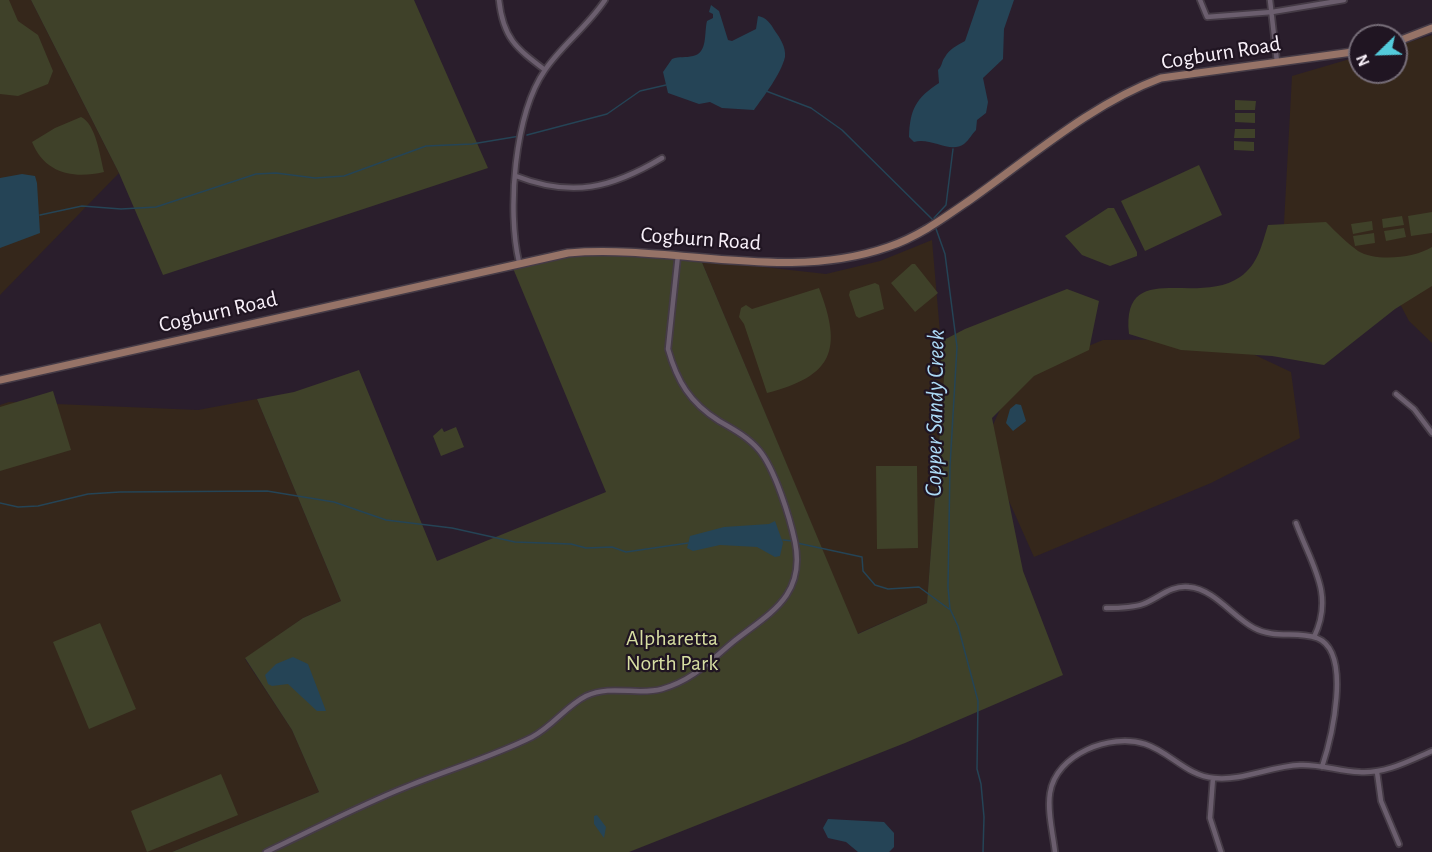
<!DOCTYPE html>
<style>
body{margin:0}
#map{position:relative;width:1432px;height:852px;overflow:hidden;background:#2a1e2c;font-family:"Alegreya Sans",sans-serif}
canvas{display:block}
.north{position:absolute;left:1348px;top:24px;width:60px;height:60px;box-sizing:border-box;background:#201522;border:2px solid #766d78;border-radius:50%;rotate:247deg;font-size:16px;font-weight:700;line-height:24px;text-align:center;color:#f8f0f9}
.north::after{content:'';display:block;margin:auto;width:21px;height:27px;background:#53cbdb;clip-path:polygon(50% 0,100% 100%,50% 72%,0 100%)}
</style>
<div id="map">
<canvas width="1432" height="852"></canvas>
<div class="north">N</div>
</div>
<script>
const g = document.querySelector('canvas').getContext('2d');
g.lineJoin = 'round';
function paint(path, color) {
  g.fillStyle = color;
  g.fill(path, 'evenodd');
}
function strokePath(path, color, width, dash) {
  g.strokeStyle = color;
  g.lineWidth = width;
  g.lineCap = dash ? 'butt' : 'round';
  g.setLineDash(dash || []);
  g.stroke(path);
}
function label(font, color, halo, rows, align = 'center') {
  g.font = font + ' "Alegreya Sans",sans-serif';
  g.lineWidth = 4.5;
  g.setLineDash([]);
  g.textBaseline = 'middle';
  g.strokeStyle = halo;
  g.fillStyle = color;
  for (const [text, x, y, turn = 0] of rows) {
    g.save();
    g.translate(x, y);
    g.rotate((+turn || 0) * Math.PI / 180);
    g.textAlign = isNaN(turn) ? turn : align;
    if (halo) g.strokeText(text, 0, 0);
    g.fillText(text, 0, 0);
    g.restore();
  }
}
const education = new Path2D(`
 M0,0h31l88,173 -119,122z
 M1432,35v308l-23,-22 -28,-53 -98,-26 9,-166 68,-20v16h36v-26z
 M932,240l12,139 -17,224 -70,31 -156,-374 125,14 54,-13z
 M1221,339l70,33 9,66 -89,45 -177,74 -50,-112 31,-69 88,-36z
 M257,399l84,202 -38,17 -58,41 47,71 27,62 -147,60h-172v-447l9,-3 189,8z`);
const green = new Path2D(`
 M0,0h9l9,21 20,14 15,36 -5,13 -30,12 -18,-2z
 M31,0h383l74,168 -325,107 -44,-102z
 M1235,100l21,1 -1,9h-20z
 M1235,113h20v10l-20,-1z
 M81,117c15,7 19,39 23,55 -30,7 -59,2 -72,-30l23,-14z
 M1235,129h20v9h-21z
 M1234,141l20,1v9l-20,-1z
 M1199,165l23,50 -77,36 -24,-50z
 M1108,208h6l23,44v4l-27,10 -28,-11 -17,-19z
 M1432,212v21l-21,3 -3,-20z
 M1402,216l2,9 -21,3 -1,-9z
 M1372,221l1,9 -20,4 -2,-10z
 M1326,222c10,10 21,21 32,29 18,11 57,7 74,-4v39l-37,23 -71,56 -52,-9 -91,-6 -52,-16c-8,-76 68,-27 111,-57 18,-12 22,-33 28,-52z
 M1404,228l2,9 -20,4 -2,-10z
 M1374,233l1,10 -20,3 -2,-10z
 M653,253l48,7 157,374 69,-31 17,-226 -6,-34 27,-14 102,-40 32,12 -10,49 -55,26 -42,42 31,153 40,104 -158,68 -276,109h-457l147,-60 -27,-62 -47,-72 58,-40 38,-17 -84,-202 37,-7 65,-22 78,191 169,-69 -96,-231 74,-7z
 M912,264h3l23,29 -23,19 -24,-29z
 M875,283l4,2 5,24 -25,9 -3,-2 -7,-21 1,-4z
 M819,288c24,62 14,88 -52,105l-23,-69 -5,-7 2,-9 5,-3 6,4z
 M53,391l18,59 -71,21v-64z
 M456,427l8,20 -23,9 -8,-20 9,-8 2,4z
 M876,466h41l1,82 -41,1z
 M100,623l36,86 -47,20 -36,-87z
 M221,774l17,41 -91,37 -16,-41z`);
const water = new Path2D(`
 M979,0h35l-10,29 -1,30 -20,19 5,24 -2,11 -9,7 -1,10c-4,4 -7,10 -12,14 -14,10 -33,-7 -50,-2l-5,-5c1,-28 7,-39 30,-54l-1,-13c5,-5 3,-8 7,-13 4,-8 13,-12 20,-16z
 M711,5l8,6 9,29 4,1 24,-12 2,-13c8,1 13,8 17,15 5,7 11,16 10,26 -4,17 -21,39 -31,53l-32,-2 -12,-6 -11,2 -31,-11 -5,-21 9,-13c8,-3 13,-1 21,-3 15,-3 11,-23 14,-35l6,-3v-4l-4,-2z
 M22,174l13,2 2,7 3,50 -40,15v-70z
 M1016,404l5,1 5,16 -13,10 -7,-8 4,-14z
 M775,521l8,22 -3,13 -5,1 -18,-10 -37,-2 -27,6 -6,-3 3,-12 34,-9 45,-3z
 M293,657l15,7 18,47h-9l-29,-27 -16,2 -4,-2 -3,-9 11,-11z
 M597,815l9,12 -2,11 -10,-14v-8z
 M828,819l56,3 10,11v14l-5,5h-31l-12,-10 -18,-4 -5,-10z`);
const stream = new Path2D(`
 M766,91l45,17 31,22 92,91
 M527,135l80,-21 33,-23 26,-6
 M40,215l42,-9 39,3 35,-2 100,-33 20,-1 39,5 29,-2 82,-30 46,-2 48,-8
 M934,218l12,-13 7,-56
 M935,226l10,28 12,93 -7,119 -2,121 2,22 8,17 20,75 -1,68 4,15 3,33 -1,35
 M0,503l18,4 20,-1 50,-12 32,-2 147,-1 67,11 52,18 66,8 63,14 56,2 15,4 26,-1 14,5 62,-9
 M783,540l10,1
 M797,543l65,14 1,14 12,14 13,4 31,-2 30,22`);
const street = new Path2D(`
 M499,0c4,38 17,48 46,70
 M1200,0l7,17 65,-5 72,-12
 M1270,0l7,62
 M516,176c56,22 96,12 146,-18
 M519,262c-12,-51 -5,-147 26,-192 17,-25 43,-44 60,-70
 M1396,394l18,15 18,24
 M1296,523c15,41 39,71 18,114
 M1106,608c12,0 26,0 37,-4 16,-6 27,-19 46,-17 25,2 44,30 65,41 20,11 42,3 63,10 36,14 14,102 5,129
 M1377,772l4,29 18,43
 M1213,778l-3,40 11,34
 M266,852c47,-22 92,-46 140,-65 41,-17 86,-30 126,-50 21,-11 34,-31 54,-41 26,-12 51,0 76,-7 31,-9 47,-27 71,-47 35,-28 73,-45 62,-100 -5,-24 -20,-73 -36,-92 -11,-13 -26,-21 -40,-29 -29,-18 -42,-40 -51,-72l10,-94
 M1055,852c-2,-19 -8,-40 -5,-59 6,-39 60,-60 95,-49 25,8 42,32 69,34 29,3 57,-12 86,-13 19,-1 39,6 59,7 26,2 50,-11 73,-21`);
const secondary = new Path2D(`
 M1396,42l36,-14
 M0,380l568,-127c105,-9 217,30 320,-6 30,-10 56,-29 82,-47 61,-43 121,-96 191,-122l199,-27`);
const streetNames = [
 ["Cogburn Road",1221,53,-9],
 ["Cogburn Road",701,239,4],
 ["Cogburn Road",218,312,-13]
];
const parkNames = [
 ["Alpharetta",672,638],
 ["North Park",672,663]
];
const waterNames = [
 ["Copper Sandy Creek",935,413,-89]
];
paint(education, '#35271b');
paint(green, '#3f4129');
paint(water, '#254456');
strokePath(stream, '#254456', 1.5);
strokePath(street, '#453b46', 8);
strokePath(secondary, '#453b46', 10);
strokePath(street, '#6b5e6e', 4.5);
strokePath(secondary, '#967367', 7);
label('22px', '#f8f0f9', '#201522', streetNames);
label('22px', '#d7dea2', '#201522', parkNames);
label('italic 24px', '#acdaf6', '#201522', waterNames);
</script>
